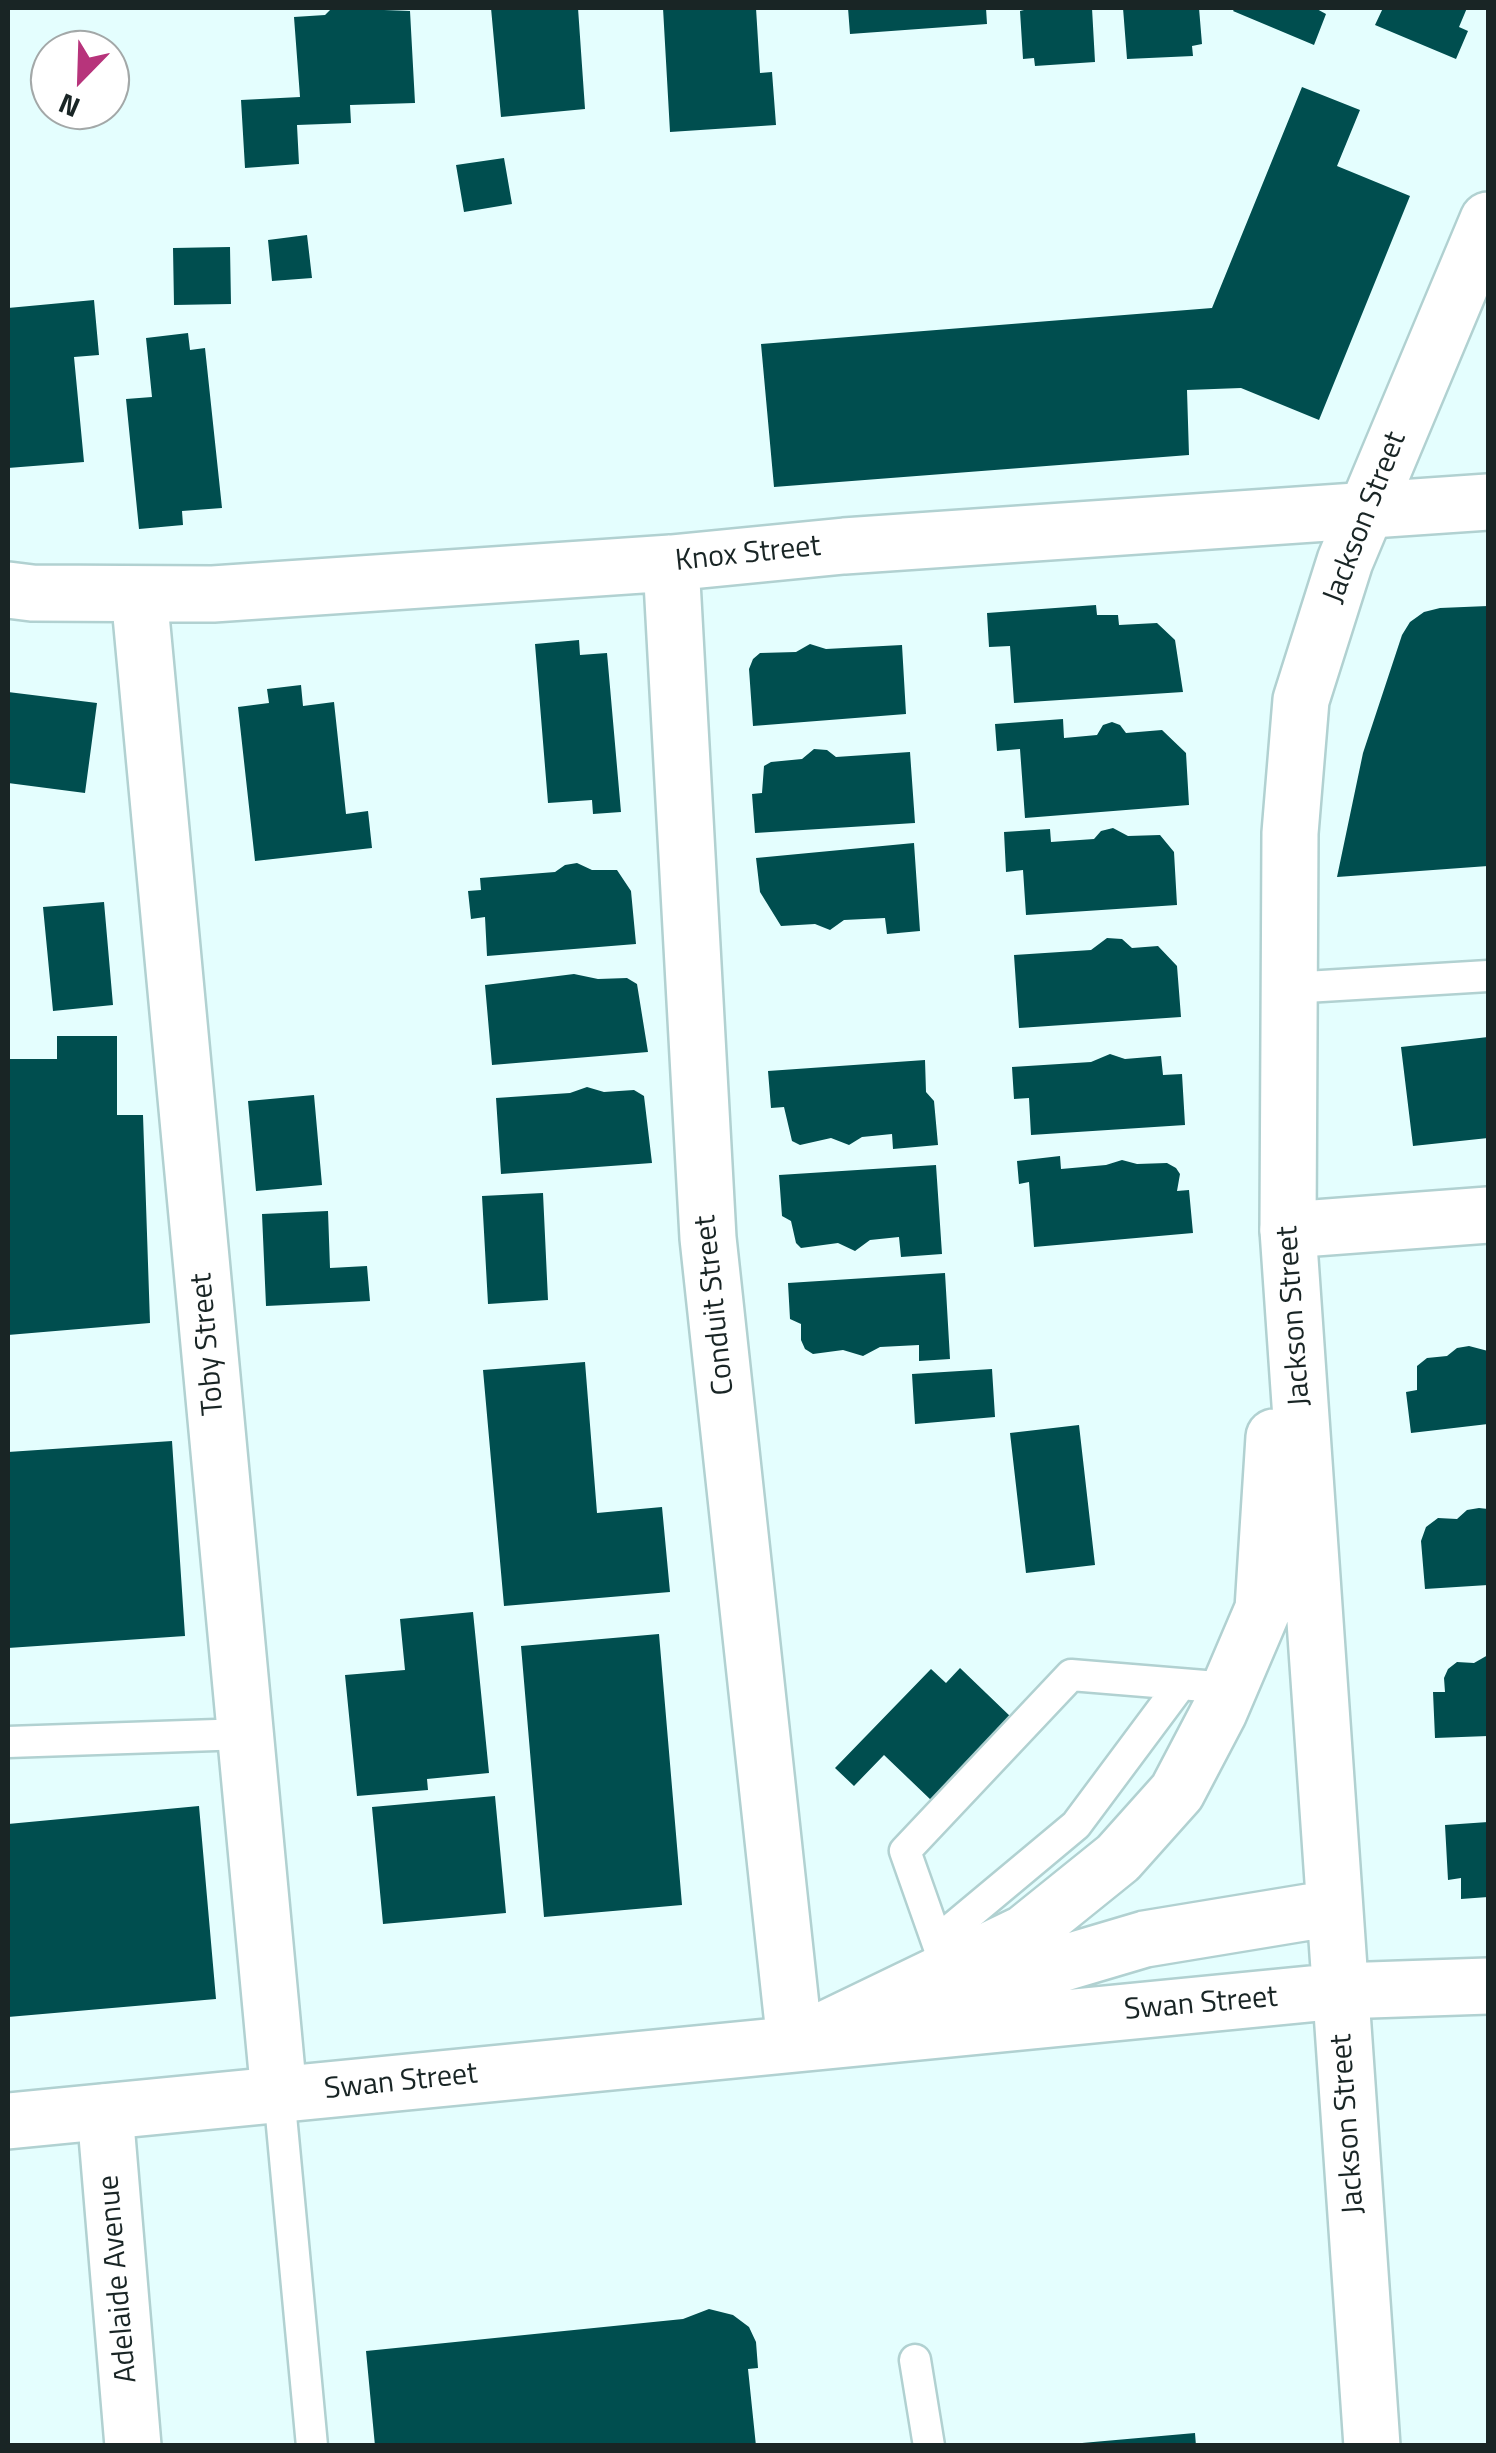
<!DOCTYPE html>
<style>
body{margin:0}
#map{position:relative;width:1496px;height:2453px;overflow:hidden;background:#e4fefe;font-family:"Titillium Web",sans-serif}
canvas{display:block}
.frame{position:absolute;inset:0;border:10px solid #192525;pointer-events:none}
.north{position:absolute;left:30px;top:30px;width:100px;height:100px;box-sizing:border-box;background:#fff;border:2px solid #a3a8a8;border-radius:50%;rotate:203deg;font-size:28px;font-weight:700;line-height:40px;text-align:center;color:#192525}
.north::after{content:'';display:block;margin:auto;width:35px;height:45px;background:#b7347b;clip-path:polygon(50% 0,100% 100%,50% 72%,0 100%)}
</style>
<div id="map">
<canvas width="1496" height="2453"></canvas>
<div class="frame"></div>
<div class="north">N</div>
</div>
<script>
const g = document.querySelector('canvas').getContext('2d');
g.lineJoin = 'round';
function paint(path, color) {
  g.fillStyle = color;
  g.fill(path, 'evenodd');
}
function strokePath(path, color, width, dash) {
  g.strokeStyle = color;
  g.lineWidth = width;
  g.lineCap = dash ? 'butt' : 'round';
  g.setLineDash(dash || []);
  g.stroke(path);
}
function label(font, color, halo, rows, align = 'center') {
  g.font = font + ' "Titillium Web",sans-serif';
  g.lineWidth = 10;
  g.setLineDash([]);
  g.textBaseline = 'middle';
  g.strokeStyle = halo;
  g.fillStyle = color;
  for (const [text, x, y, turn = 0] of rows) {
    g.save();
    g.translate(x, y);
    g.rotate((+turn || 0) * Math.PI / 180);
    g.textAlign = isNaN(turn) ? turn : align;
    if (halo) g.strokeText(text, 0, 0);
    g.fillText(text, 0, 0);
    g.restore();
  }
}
const building = new Path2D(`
 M332,8l78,3 5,92 -65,2 1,18 -54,2 2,39 -54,4 -4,-68 59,-3 -6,-80 31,-2z
 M491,8h87l7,101 -84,8z
 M663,8h93l4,65 12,-1 4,53 -106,7z
 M848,8h138l1,16 -137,10z
 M1032,8h60l3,54 -60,4 -1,-8 -11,1 -3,-48z
 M1123,8h76l3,36 -10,2 1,10 -66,3z
 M1235,8h80l11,6 -12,31 -81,-34z
 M1383,8h84l-8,19 9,4 -12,28 -81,-34z
 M1302,87l58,23 -23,56 73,30 -91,224 -78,-32 -54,2 2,65 -415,32 -13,-143 451,-36z
 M504,158l8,46 -48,8 -8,-47z
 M307,235l5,43 -40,3 -4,-41z
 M230,247l1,57 -57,1 -1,-57z
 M94,300l5,55 -25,2 10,105 -76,6v-160z
 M188,333l2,17 15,-2 17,160 -40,3 1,14 -44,4 -13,-130 26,-2 -6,-59z
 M1096,605l1,10h21l1,10 38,-2 18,17 8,52 -169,11 -4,-57 -21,1 -2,-34z
 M1488,606v260l-151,11 26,-124 39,-118 8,-13 14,-10 16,-4z
 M579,640l1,15 27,-2 14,159 -28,2 -1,-14 -44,3 -13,-159z
 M810,644l16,5 76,-4 4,69 -153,12 -4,-57 4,-10 7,-6 36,-1z
 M301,685l2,21 31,-4 12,112 22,-3 4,37 -117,13 -17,-154 31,-4 -2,-14z
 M8,692l89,11 -12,90 -77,-10z
 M1063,719l1,19 33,-3 6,-10 9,-3 8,3 6,8 36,-3 24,23 3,52 -164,13 -5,-69 -23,2 -2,-27z
 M814,749l13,1 9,7 74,-5 5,71 -160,10 -3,-39 10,-1 2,-27 7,-4 31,-3z
 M1113,828l15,8 32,-1 14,17 3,53 -151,10 -3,-45 -17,2 -2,-40 46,-3 1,13 43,-3 7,-8z
 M914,843l6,88 -33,3 -2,-16 -41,2 -14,10 -15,-6 -34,2 -21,-34 -4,-34z
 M577,863l15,7h25l14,21 5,53 -149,12 -2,-39 -14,2 -3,-28 13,-1 -1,-12 75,-6 10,-7z
 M104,902l9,103 -60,6 -10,-104z
 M1107,938l15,1 10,9 26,-2 19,20 4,51 -162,11 -5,-73 77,-5z
 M574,974l24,5 29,-1 10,6 11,68 -156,13 -7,-80z
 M57,1036h60v79h26l7,208 -142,12v-276h49z
 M1488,1037v101l-75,8 -12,-99z
 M1110,1054l15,5 36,-3 2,19 19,-1 3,51 -154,10 -2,-37 -15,1 -2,-32 79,-5z
 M925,1060l1,32 8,9 4,44 -45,4 -1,-15 -30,3 -13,8 -18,-7 -31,7 -8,-4 -8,-34 -13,1 -3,-37z
 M587,1087l17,5 30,-2 10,6 8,67 -151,11 -5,-76 74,-5z
 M314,1095l8,90 -66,6 -8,-90z
 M1060,1156l1,13 45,-4 16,-5 15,4 30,-1 9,5 4,6 -3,17 12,-1 4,43 -159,14 -5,-65 -10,2 -2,-23z
 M936,1165l6,89 -41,3 -2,-20 -29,3 -15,11 -17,-8 -37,5 -5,-5 -5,-22 -9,-5 -3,-41z
 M543,1193l5,107 -60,4 -6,-108z
 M328,1211l2,57 37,-2 3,35 -104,5 -4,-92z
 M945,1273l5,86 -31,2v-16l-39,2 -17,9 -20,-6 -30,4 -8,-5 -4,-9v-16l-11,-5 -2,-36z
 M1469,1346l19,5v73l-77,9 -5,-41 11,-2v-24l10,-8 20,-2 10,-8z
 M585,1362l12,151 65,-6 8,85 -166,14 -21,-236z
 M992,1369l3,48 -80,7 -3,-50z
 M1079,1425l16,140 -69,8 -16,-140z
 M172,1441l13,195 -177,12v-196z
 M1479,1508l9,1v76l-63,4 -4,-48 5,-14 12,-9 19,1 10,-9z
 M473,1612l16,161 -62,6 1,11 -71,6 -12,-121 60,-5 -5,-51z
 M659,1634l23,271 -138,12 -23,-271z
 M1488,1655v81l-53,2 -2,-46h12l-1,-14 4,-9 9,-7 17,1z
 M960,1668l52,50 -80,83 -48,-46 -30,31 -19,-18 96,-99 15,14z
 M495,1796l11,117 -123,11 -11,-117z
 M199,1806l17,193 -208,18v-193z
 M1488,1822v75l-27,2v-21l-13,2 -3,-55z
 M709,2309l24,6 16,12 7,15 2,26 -10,1 8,77h-381l-9,-95 317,-32z
 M1195,2433l1,13h-114v-3z`);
const service = new Path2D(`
 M1289,988l199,-12
 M8,1742l238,-8
 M937,1941l139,-116 105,-141
 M947,1970l-42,-119 166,-176 158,13
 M279,2094l33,352
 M915,2360l14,86`);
const minor = new Path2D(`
 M671,563l37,675 87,805
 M8,590l24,3 181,1 458,-31 173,-17 644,-44
 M139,594l140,1500
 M1288,1230l200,-15
 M1340,1991l148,-5
 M105,2112l28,334`);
const secondary = new Path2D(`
 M956,1995l189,-56 188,-31
 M830,2027l195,-94 93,-75 59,-66 42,-80 44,-103 11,-172
 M8,2121l1332,-130
 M1372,2446l-84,-1216 2,-397 11,-133 44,-139 143,-341`);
const streetNames = [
 ["Jackson Street",1366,518,-69],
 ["Knox Street",748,555,-6],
 ["Conduit Street",716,1305,-96],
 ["Jackson Street",1295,1316,-94],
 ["Toby Street",209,1344,-95],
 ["Swan Street",1201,2005,-5],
 ["Swan Street",401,2083,-6],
 ["Jackson Street",1349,2124,-94],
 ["Adelaide Avenue",119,2279,-95]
];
paint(building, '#004e4f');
strokePath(service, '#b1d1d1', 35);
strokePath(minor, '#b1d1d1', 60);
strokePath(secondary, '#b1d1d1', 60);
strokePath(service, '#fff', 30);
strokePath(minor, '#fff', 55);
strokePath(secondary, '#fff', 55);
label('30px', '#192525', '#fff', streetNames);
</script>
